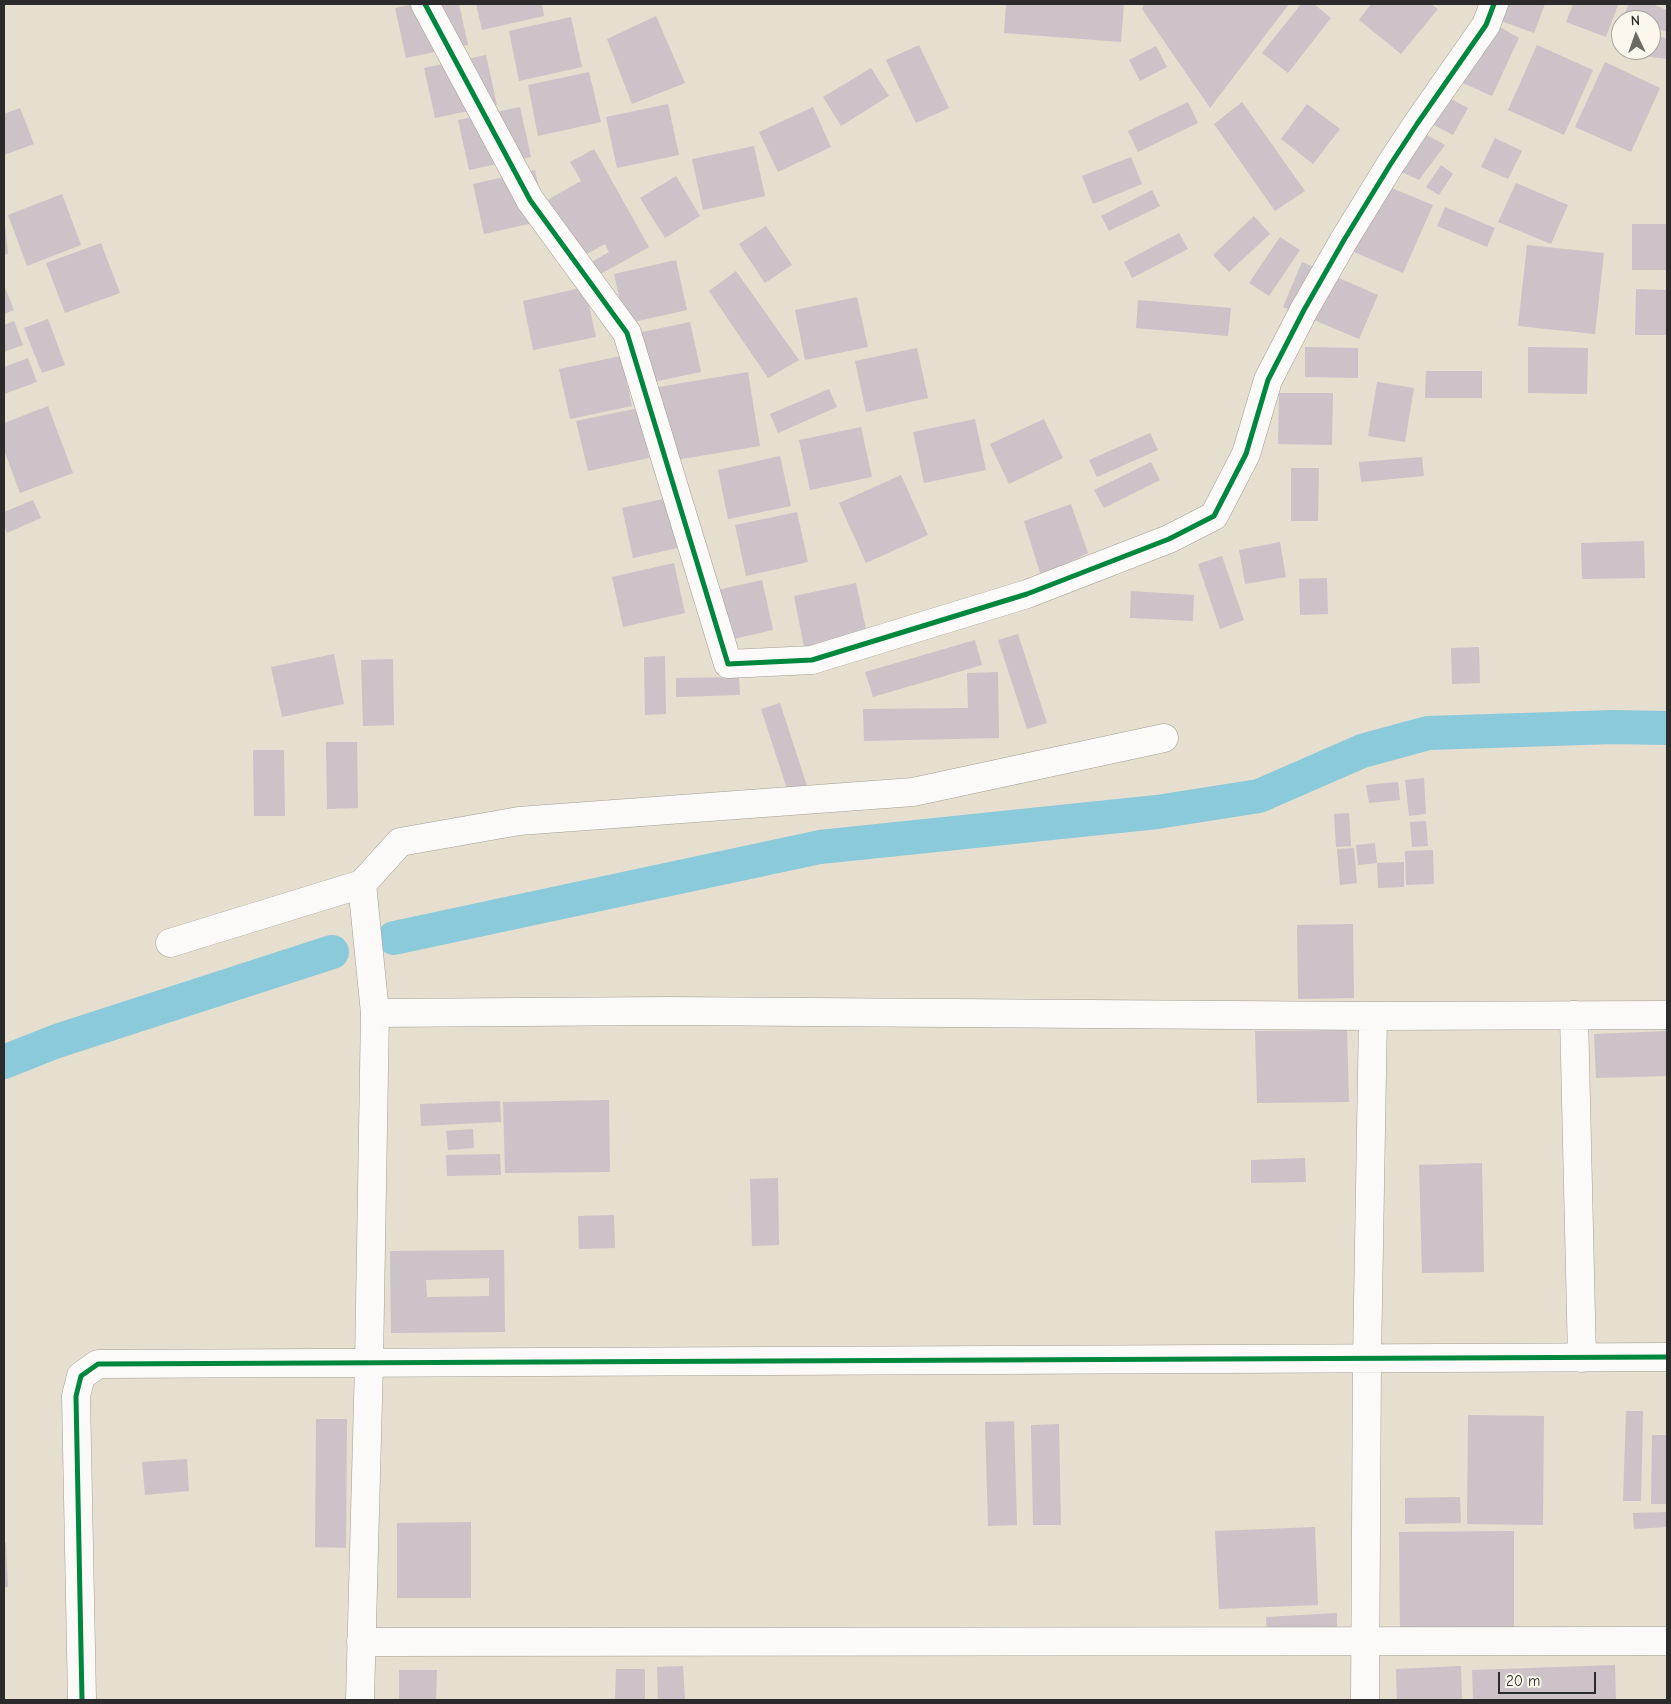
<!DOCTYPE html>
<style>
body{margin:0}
#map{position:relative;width:1671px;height:1704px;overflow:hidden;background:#e6dece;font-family:"Comic Neue",sans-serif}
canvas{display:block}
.frame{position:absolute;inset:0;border:5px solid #2b2b2b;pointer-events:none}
.north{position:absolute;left:1611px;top:10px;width:50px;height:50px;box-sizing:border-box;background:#fbf7ec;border:1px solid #a8a59f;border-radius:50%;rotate:357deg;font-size:14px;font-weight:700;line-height:20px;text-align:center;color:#2b2b2b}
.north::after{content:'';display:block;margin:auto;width:18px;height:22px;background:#6c6a64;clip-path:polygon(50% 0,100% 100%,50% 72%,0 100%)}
.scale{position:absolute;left:1498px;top:1672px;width:98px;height:22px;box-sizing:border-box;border:2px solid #2b2b2b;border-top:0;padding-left:6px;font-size:15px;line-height:18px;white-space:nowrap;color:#2b2b2b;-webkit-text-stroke:4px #fbf7ec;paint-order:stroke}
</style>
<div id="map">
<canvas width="1671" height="1704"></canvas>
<div class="frame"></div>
<div class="north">N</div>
<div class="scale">20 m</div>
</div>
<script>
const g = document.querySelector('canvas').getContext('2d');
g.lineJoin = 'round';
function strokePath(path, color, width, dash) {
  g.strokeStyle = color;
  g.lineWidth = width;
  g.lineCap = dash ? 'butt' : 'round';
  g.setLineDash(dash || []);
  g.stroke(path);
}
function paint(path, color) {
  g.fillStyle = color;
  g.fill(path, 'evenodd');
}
const canal = new Path2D(`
 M394,938l426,-91 337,-35 102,-16 103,-45 66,-18 186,-6 53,1
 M4,1062l53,-21 275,-89`);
const building = new Path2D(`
 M415,4h44l9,41 -62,13 -11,-50z
 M476,4h66l2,12 -62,14z
 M1006,4h118l-3,38 -117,-9z
 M1144,4h145l-79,104 -68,-99z
 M1301,4h13l17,14 -43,55 -26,-20z
 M1371,4h60l7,5 -37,45 -42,-34z
 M1499,4h46l-11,29 -41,-15z
 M1573,4l45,1 -12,32 -40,-15z
 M1629,4h23l15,6v22l-16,-6v-6h-14l-13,-5z
 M656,16l29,67 -53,21 -25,-65z
 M571,17l11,50 -63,14 -10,-50z
 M1484,18l35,20 -27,58 -56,-25z
 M1651,36l16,2v21l-46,-6v-3h30z
 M919,45l30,63 -33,15 -30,-63z
 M1537,45l56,25 -29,65 -56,-25z
 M1156,46l11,21 -27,14 -11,-21z
 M486,55l11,50 -62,13 -11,-50z
 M1605,62l55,26 -29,64 -56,-25z
 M871,68l18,28 -48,30 -18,-29z
 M589,72l12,50 -63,14 -10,-51z
 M1446,96l22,12 -15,27 -23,-12z
 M1188,102l10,21 -60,29 -10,-21z
 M1242,102l63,89 -30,20 -61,-87z
 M668,104l11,51 -62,13 -11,-51z
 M1307,104l33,25 -27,35 -32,-25z
 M520,107l11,50 -62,13 -11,-50z
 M813,107l18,40 -53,25 -19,-40z
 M20,108l14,36 -30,11v-41z
 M1423,133l22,12 -26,35 -22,-10z
 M1495,138l27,13 -14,28 -27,-12z
 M754,146l11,50 -62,14 -11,-51z
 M594,149l55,98 -61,34 -7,-13 28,-16 -4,-8 -29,16 -32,-58 37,-21 -11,-19z
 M1131,157l11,27 -49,20 -11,-28z
 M1441,165l12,9 -14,21 -13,-8z
 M535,170l11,50 -62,14 -11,-50z
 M676,176l24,40 -35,22 -25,-40z
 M1516,183l52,22 -17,39 -53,-22z
 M1382,184l51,21 -30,68 -49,-21z
 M1152,190l8,16 -51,25 -8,-15z
 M62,194l19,51 -54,21 -19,-51z
 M1445,207l50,21 -8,19 -50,-21z
 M1254,216l16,18 -41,38 -16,-17z
 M1632,224h35v46h-35z
 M4,225h1l3,29 -4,1z
 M766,226l26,39 -27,18 -26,-39z
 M1179,233l9,16 -56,29 -8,-16z
 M1280,237l20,13 -31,46 -20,-13z
 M101,243l19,50 -55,20 -19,-50z
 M1527,245l77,8 -9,81 -77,-8z
 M676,260l11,50 -62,14 -11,-50z
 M1302,262l76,33 -19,44 -76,-32z
 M736,271l63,89 -31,18 -59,-87z
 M4,285l10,25 -10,4z
 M585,287l11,50 -63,13 -10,-49z
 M1636,289l31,1v45h-32z
 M857,297l11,50 -63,13 -10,-50z
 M1138,300l93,8 -3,28 -92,-8z
 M48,319l17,46 -23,8 -18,-45z
 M14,321l9,24 -19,7v-27z
 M690,322l11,50 -62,13 -11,-50z
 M1305,347l53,1v30l-53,-1z
 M1528,347l60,1 -1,46 -59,-1z
 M917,348l11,50 -62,14 -11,-51z
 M621,356l11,50 -62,13 -11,-50z
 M28,358l9,24 -33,12v-27z
 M1426,371h56v27h-57z
 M748,372l12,74 -96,16 -12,-74z
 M1377,382l37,6 -9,54 -37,-6z
 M829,389l8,18 -59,26 -8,-19z
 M1279,393h54l-1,52 -54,-1z
 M48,406l25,67 -53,20 -16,-43v-27z
 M639,408l10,50 -61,13 -12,-50z
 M975,419l11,51 -62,13 -11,-51z
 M1044,419l19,39 -54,26 -19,-40z
 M861,427l11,50 -62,13 -11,-50z
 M1150,433l8,17 -61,27 -8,-17z
 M780,456l11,50 -63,13 -10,-49z
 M1422,457l2,19 -63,6 -2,-20z
 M1151,462l9,18 -56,28 -10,-18z
 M1291,468h28l-1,53h-27z
 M901,475l27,60 -62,28 -27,-60z
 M685,494l10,50 -62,14 -11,-50z
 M33,500l8,18 -34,15 -3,-8v-13z
 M1071,504l17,49 -47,23 -17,-55z
 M797,512l11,50 -62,14 -11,-51z
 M1644,541l1,37 -63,1 -1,-36z
 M1280,542l6,35 -41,7 -6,-34z
 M1222,556l22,64 -24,9 -22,-65z
 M674,563l11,50 -62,14 -11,-50z
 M1327,578l1,36 -28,1 -1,-36z
 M762,580l11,50 -62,14 -11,-50z
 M856,583l11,51 -63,13 -10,-51z
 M1131,591l63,4 -1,26 -63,-3z
 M1018,634l29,89 -20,6 -29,-89z
 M975,640l7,25 -109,32 -8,-25z
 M1479,647l1,36 -28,1 -1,-36z
 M334,654l10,50 -62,13 -11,-50z
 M665,656l1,58 -21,1 -1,-58z
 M393,659l1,66 -31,1 -2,-66z
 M998,672l1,66 -135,3 -1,-32 105,-1 -1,-35z
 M739,677l1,18 -64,2v-19z
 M780,703l28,86 -19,6 -28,-86z
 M326,742h31l1,66 -31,1z
 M253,750h31l1,66h-31z
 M1424,778l2,36 -17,2 -4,-36z
 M1398,782l2,18 -31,3 -3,-18z
 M1349,813l2,33 -15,1 -2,-33z
 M1426,821l2,25 -16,1 -2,-25z
 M1375,843l2,20 -19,2 -2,-20z
 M1354,848l3,35 -17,2 -3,-36z
 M1433,850l1,34 -28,1 -1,-34z
 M1404,862v25l-26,1 -1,-25z
 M1353,924l1,74 -56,1 -1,-74z
 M1347,1030l2,72 -92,1 -2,-72z
 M1667,1031v45l-71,2 -2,-44z
 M609,1100l1,72 -105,1 -2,-71z
 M500,1101l1,21 -80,4 -1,-22z
 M473,1129l1,19 -26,2 -2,-19z
 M500,1154l1,21 -54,1 -1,-21z
 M1305,1158l1,24 -55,1v-23z
 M1482,1163l2,109 -62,1 -3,-108z
 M778,1178l1,67 -27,1 -2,-67z
 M614,1215l1,33 -36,1 -1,-33z
 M504,1250l1,82 -114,1 -1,-82zM489,1278v18l-62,1 -1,-17z
 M1626,1411h17l-2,90h-18z
 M1468,1415l76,1 -1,109 -76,-1z
 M316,1419h31l-1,129 -31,-1z
 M1014,1421l3,104 -29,1 -3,-104z
 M1059,1424l2,101h-28l-2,-100z
 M1652,1435h15v69h-16z
 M187,1459l2,32 -44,4 -3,-33z
 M1460,1497l1,26 -56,1v-26z
 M1667,1512v15l-33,2 -1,-16z
 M471,1522v76h-74v-75z
 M1315,1527l3,78 -99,4 -4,-78z
 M1514,1531v103l-114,1 -1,-103z
 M4,1543h2l2,44h-4z
 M1337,1613v16l-70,4 -1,-16z
 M1615,1665l1,35h-143l-1,-30z
 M683,1666l2,34h-27l-1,-33z
 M1461,1666l1,34h-65l-1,-31z
 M616,1669h29v31h-30z
 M399,1670h38l-1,30h-37z`);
const street = new Path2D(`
 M425,4l105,196 97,133 101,331 84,-4 215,-66 142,-55 45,-23 32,-62 22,-74 36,-70 40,-70 46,-75 27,-41 69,-99 8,-21
 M170,943l192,-59 38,-42 119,-21 394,-29 251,-54
 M375,1013l293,-2 705,5 294,-1
 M1574,1015l8,343
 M361,1642l1306,-1
 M82,1700l-6,-304 5,-20 17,-12 1569,-7
 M360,1700l9,-337 6,-350 -13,-129
 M1365,1700l2,-341 6,-343`);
const cycleway = new Path2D(`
 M425,4l105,196 97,133 101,331 84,-4 215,-66 142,-55 45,-23 32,-62 22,-74 36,-70 40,-70 46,-75 27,-41 69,-99 8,-21
 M82,1700l-6,-304 5,-20 17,-12 1569,-7`);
strokePath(canal, '#8acadb', 34);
paint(building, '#ccc2c8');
strokePath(street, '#a29e94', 29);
strokePath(street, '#fbfaf8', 28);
strokePath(cycleway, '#00873e', 5);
</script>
